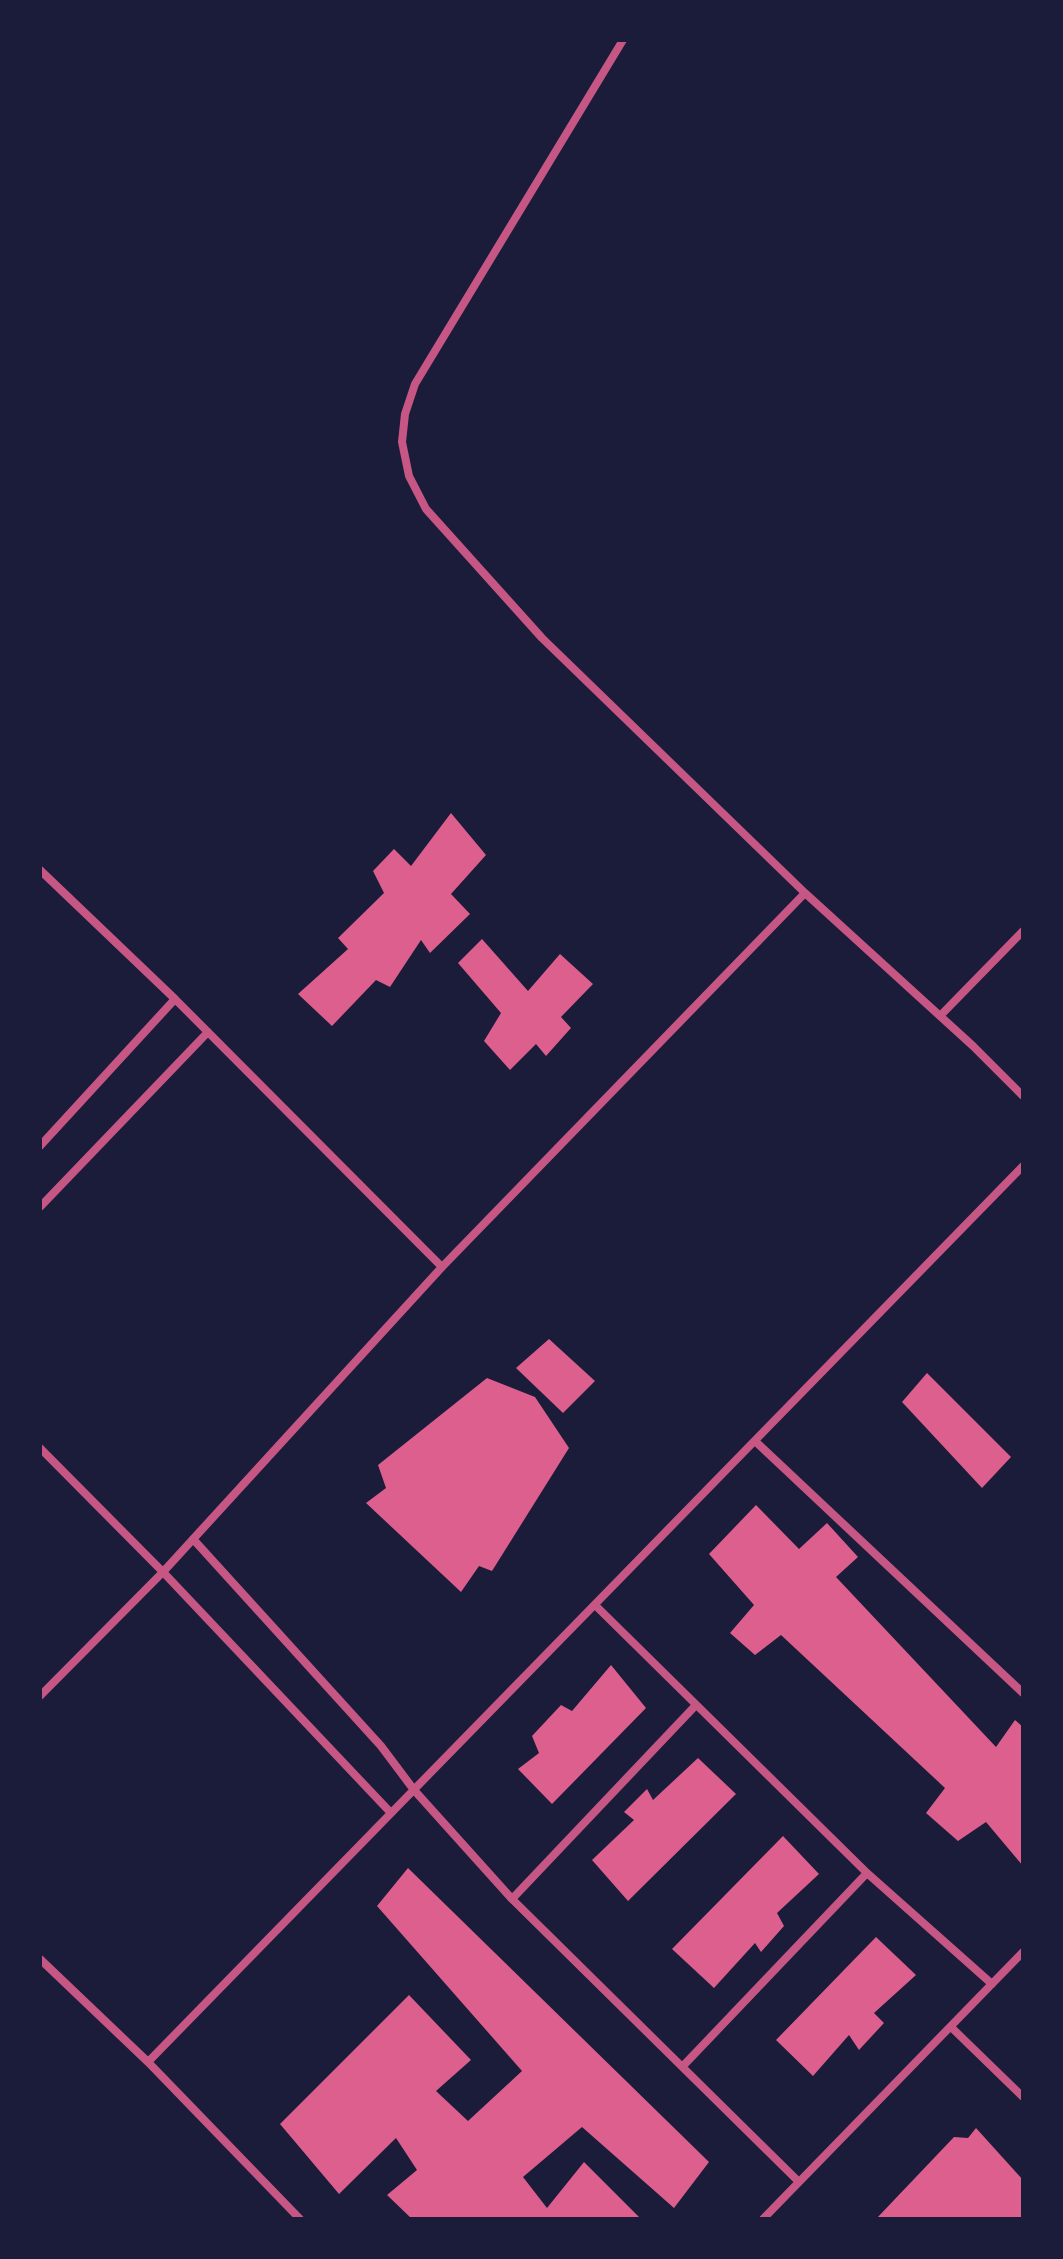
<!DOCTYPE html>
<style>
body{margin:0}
#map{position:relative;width:1063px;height:2259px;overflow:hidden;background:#1b1b3a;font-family:"Titillium Web",sans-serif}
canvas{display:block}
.frame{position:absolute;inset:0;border:42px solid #1b1b3a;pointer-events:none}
</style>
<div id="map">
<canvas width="1063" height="2259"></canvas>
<div class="frame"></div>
</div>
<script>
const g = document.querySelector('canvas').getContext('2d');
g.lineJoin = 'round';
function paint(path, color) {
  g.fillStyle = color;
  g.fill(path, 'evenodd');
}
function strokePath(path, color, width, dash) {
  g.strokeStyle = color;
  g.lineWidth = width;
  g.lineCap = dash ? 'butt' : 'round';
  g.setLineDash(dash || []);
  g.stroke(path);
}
const building = new Path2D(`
 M451,813l35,42 -35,39 19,20 -40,39 -9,-13 -31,47 -14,-7 -44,46 -34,-32 50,-45 -10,-11 46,-45 -11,-22 21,-22 17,17z
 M482,939l46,52 32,-37 33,30 -32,33 10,11 -25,28 -10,-12 -26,26 -26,-29 17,-28 -43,-50z
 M549,1339l46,42 -32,32 -47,-45z
 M927,1373l84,84 -29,31 -80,-86z
 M487,1378l48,19 34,51 -77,123 -13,-5 -18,26 -95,-89 20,-15 -8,-23z
 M756,1505l43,44 28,-26 31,34 -22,20 160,170 19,-27 8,7v139l-37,-44 -28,19 -32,-28 19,-25 -164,-153 -26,20 -25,-22 24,-28 -45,-51z
 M611,1665l35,43 -94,96 -34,-35 21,-16 -7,-17 29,-31 11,6z
 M698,1758l38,36 -108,107 -36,-41 42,-40 -10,-8 23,-23 6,11z
 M783,1836l36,38 -42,39 7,13 -23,26 -6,-9 -41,45 -42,-39z
 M408,1868l301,294 -35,46 -92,-81 -59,50 24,31 37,-46 57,57h-229l-25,-24 30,-25 -21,-32 -57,56 -59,-70 129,-129 62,65 -35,31 32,30 54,-50 -145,-165z
 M876,1937l40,38 -42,38 10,10 -25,27 -10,-15 -36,41 -37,-36z
 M976,2128l47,52v39h-147l78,-82 14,1z`);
const minor = new Path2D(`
 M623,40l-208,344 -10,30 -3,28 7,34 17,33 116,129 263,255 168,153 50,50
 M40,870l135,129 267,268
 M940,1016l83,-85
 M40,1146l135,-147
 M40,1207l168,-175
 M755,1441l268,252
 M40,1448l123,124 228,241
 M193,1539l188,207 33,44 98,109 287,283
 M595,1605l272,268 125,111
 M40,1696l123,-124 279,-305 363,-374
 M512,1899l184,-194
 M40,1959l108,103 152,157
 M952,2028l71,69
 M148,2062l875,-896
 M683,2066l184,-193
 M763,2219l260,-267`);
paint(building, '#dd5f8e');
strokePath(minor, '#c65784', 8);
</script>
